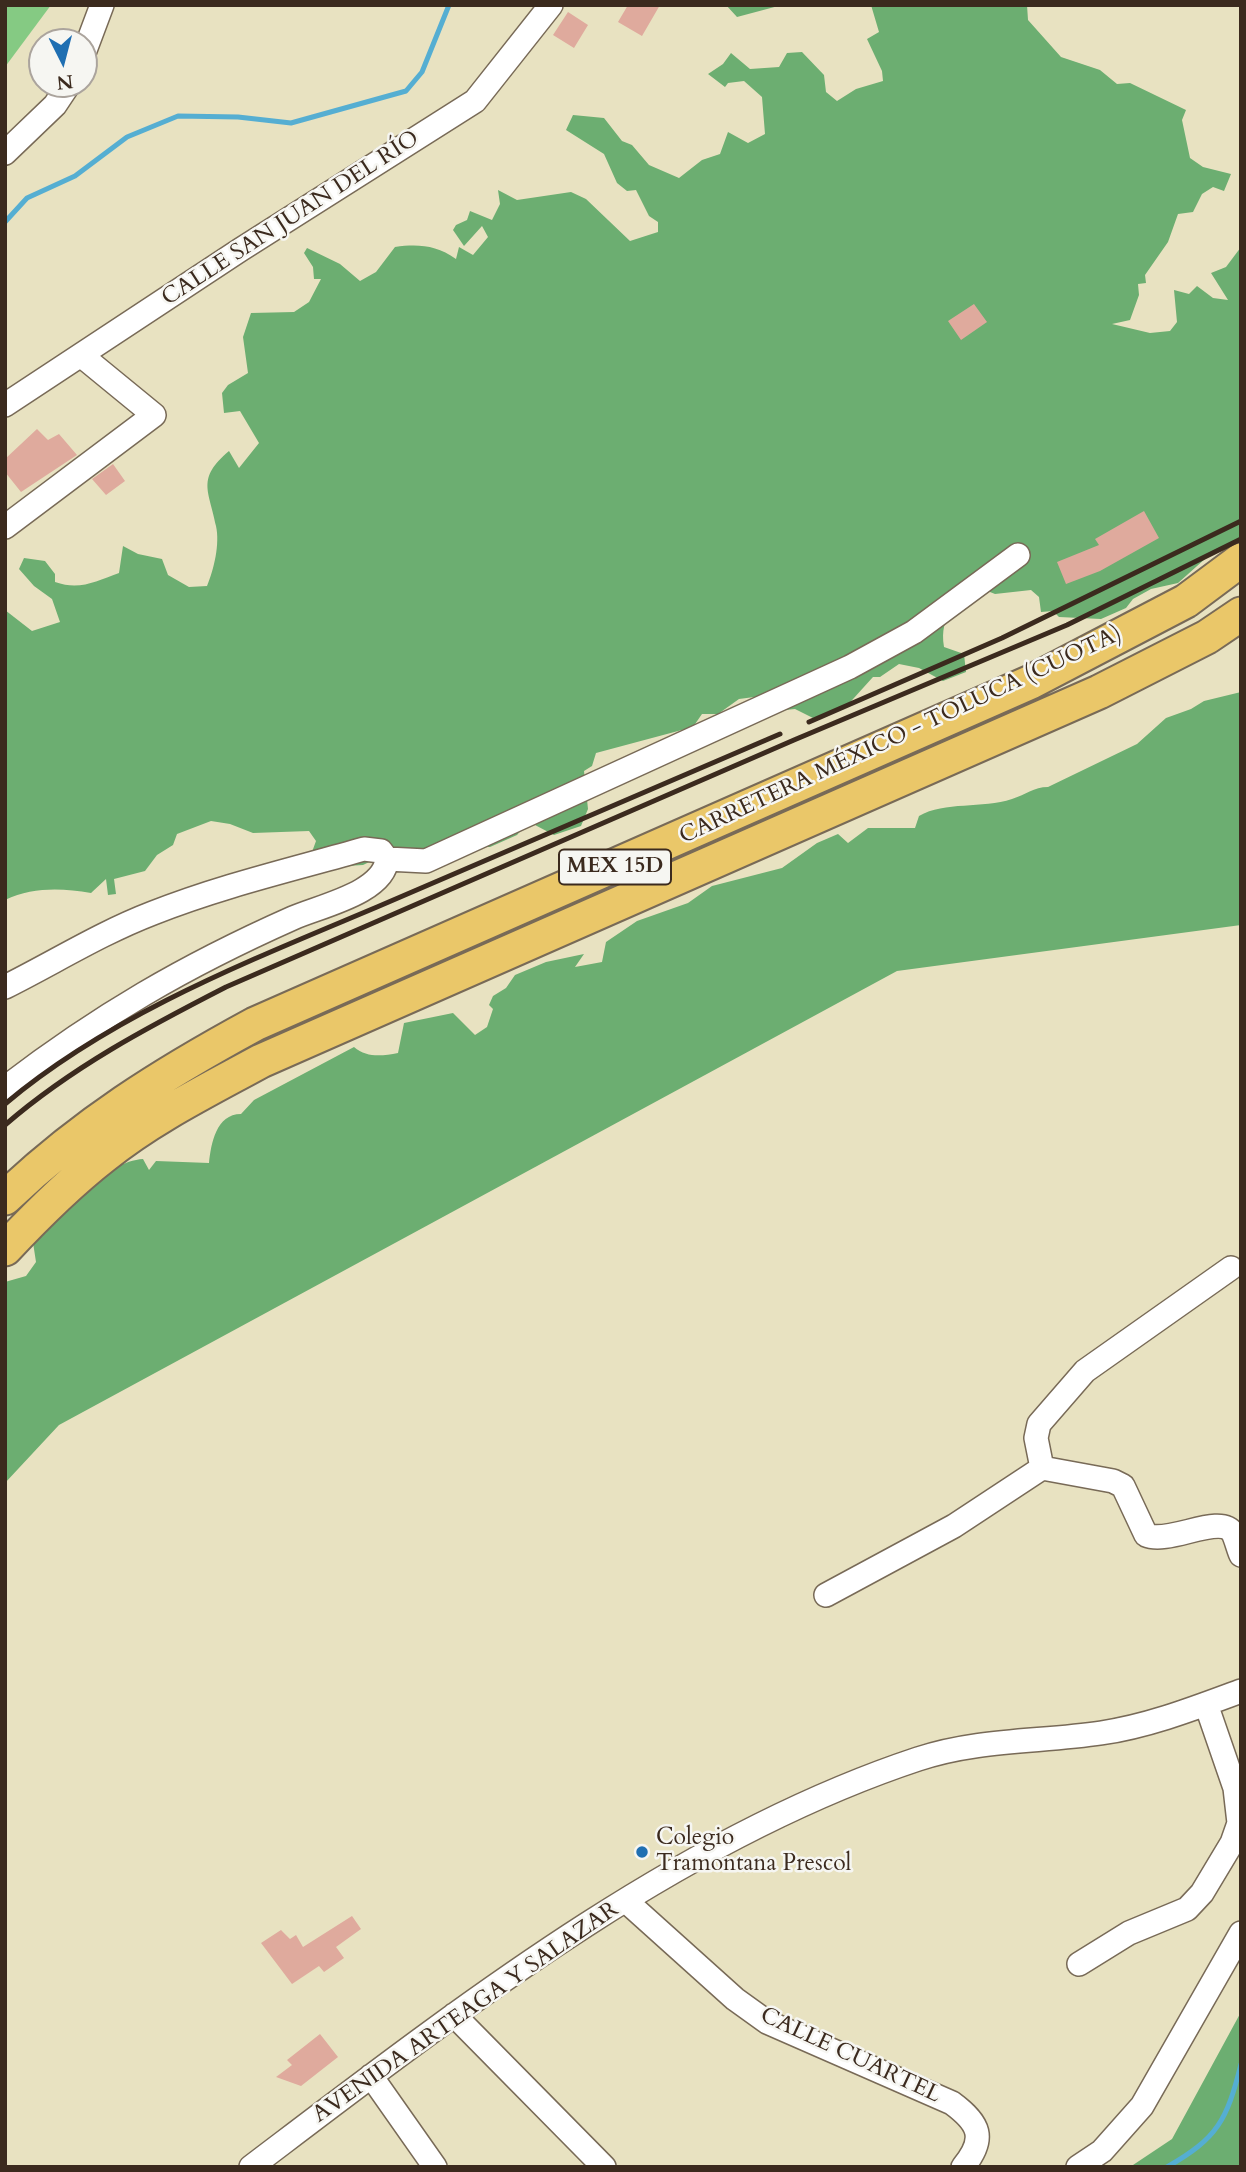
<!DOCTYPE html>
<meta charset="utf-8">
<style>
body{margin:0}
#map{position:relative;width:1246px;height:2172px;overflow:hidden;background:#e8e2c1;font-family:Cardo,serif}
canvas{display:block}
.frame{position:absolute;inset:0;border:7px solid #3b2a1e;pointer-events:none}
.north{position:absolute;left:28px;top:28px;width:70px;height:70px;box-sizing:border-box;background:#f6f6f2;border:2px solid #aba49d;border-radius:50%;rotate:174deg;font-size:19px;font-weight:700;line-height:28px;text-align:center;color:#3b2a1e}
.north::after{content:'';display:block;margin:auto;width:24px;height:32px;background:#1f6fb2;clip-path:polygon(50% 0,100% 100%,50% 72%,0 100%)}
</style>
<div id="map">
<canvas width="1246" height="2172"></canvas>
<div class="frame"></div>
<div class="north">N</div>
</div>
<script>
const g = document.querySelector('canvas').getContext('2d');
g.lineJoin = 'round';
function paint(path, color) {
  g.fillStyle = color;
  g.fill(path, 'evenodd');
}
function strokePath(path, color, width, dash) {
  g.strokeStyle = color;
  g.lineWidth = width;
  g.lineCap = dash ? 'butt' : 'round';
  g.setLineDash(dash || []);
  g.stroke(path);
}
function label(font, color, halo, rows, align = 'center') {
  g.font = font + ' Cardo,serif';
  g.lineWidth = 5;
  g.setLineDash([]);
  g.textBaseline = 'middle';
  g.strokeStyle = halo;
  g.fillStyle = color;
  for (const [text, x, y, turn = 0] of rows) {
    g.save();
    g.translate(x, y);
    g.rotate((+turn || 0) * Math.PI / 180);
    g.textAlign = isNaN(turn) ? turn : align;
    if (halo) g.strokeText(text, 0, 0);
    g.fillText(text, 0, 0);
    g.restore();
  }
}
const green = new Path2D(`
 M5,5h46l-46,62z`);
const forest = new Path2D(`
 M726,5h56l-45,12z
 M871,5h156l1,15 33,37 39,13 17,14 13,-1 56,27 -4,10 8,38 13,9 28,7 -7,17 -11,-4 -11,7 -9,18 -15,2 -10,28 -23,33 1,8 -8,1 1,11 -9,25 -18,4 38,9 20,-2 7,-9 -3,-32 15,4 8,-8 16,12 15,2 -17,-27 15,-6 15,-20v293l-26,10 -37,33 -27,6 -18,10 -7,9 -25,11 -42,-2 -6,-6 -12,1 -2,-15 -8,-7 -36,4 -15,-6c-23,20 -41,25 -36,59l20,7 2,18 -23,9 -24,-13 -20,-4 -19,13h-7l-29,32 -31,9 -18,-9 -10,1 -8,-16 -38,5 -21,15h-16l-9,13 -97,26 -4,13 -8,5 4,38 -7,17 -27,9 -19,-10 -11,2 -7,8 -27,12h-45l-27,7h-32l-23,11 -34,2 -17,-15 4,-11 -7,-10 -56,2 -23,-9 -19,-3 -34,13 -4,11 -16,10 -12,16 -31,8 2,15 -8,1 -2,-16 -15,14c-30,-5 -58,-6 -86,7v-290l27,21 28,-9 -8,-23 -18,-13 -15,-17 5,-11 21,3 10,13v8c25,9 41,-1 64,-9l4,-27 15,8 24,5 6,16 21,12 18,-1c7,-17 13,-42 9,-60 -7,-36 -20,-47 13,-75l10,17 20,-25 -19,-32 -16,2 -2,-20 6,-8 20,-12 -5,-36 8,-24 43,-1 15,-10 12,-23h-7l-1,-12 -9,-14 3,-5 33,16 20,17 16,-9 19,-25c23,-3 41,-2 61,12l3,-12 14,8 15,-18 -6,-11 -18,20 -11,-16 3,-5 11,-5 3,-9 22,9 8,-16 -2,-14 19,10 54,-8 15,7 44,42 28,-9v-10l-9,-6 -13,-26 -9,1 -10,-8 -13,-29 -38,-24 7,-15 31,3 18,23 10,4 17,20 30,13 23,-18 18,-6 8,-22 20,11 17,-9 -3,-37 -18,-16 -16,2 -3,4 -17,-13 15,-10 8,-11 19,16 29,-2 8,-14 15,-1 22,23 2,17 11,9 19,-12 27,-8 -1,-10 -15,-32 12,-7z
 M1241,692v233l-344,46 -838,454 -54,58v-201l21,-6 10,-14 -4,-26c26,-25 75,-75 111,-77l6,11 7,-9 53,2c2,-19 7,-49 32,-49l13,-14 100,-53c13,11 28,9 44,6l6,-30 49,-10 22,22 12,-8 6,-18 -4,-4 4,-9 13,-8 9,-13 31,-13 38,-8 -9,13 27,-5 4,-20 31,-21 51,-18 24,-17 70,-18 35,-25 21,-9 10,9 20,-15h47l4,-12c26,-15 63,-7 93,-17 13,-4 22,-12 36,-12l89,-43 29,-26 25,-9 13,-8z
 M1241,2012v154l-111,1 42,-28z`);
const stream = new Path2D(`
 M5,222l22,-24 48,-22 52,-39 51,-21 60,1 53,6 115,-32 16,-19 27,-67
 M1167,2167c51,-29 60,-47 74,-103`);
const building = new Path2D(`
 M628,5h32l-18,31 -24,-14z
 M568,12l20,13 -14,23 -21,-13z
 M974,304l13,18 -26,18 -13,-19z
 M37,429l11,11 11,-6 18,21 -56,37 -16,-20v-13z
 M113,464l12,17 -19,14 -14,-16z
 M1144,511l15,27 -59,33 -34,13 -9,-22 42,-17 -4,-6z
 M352,1916l9,13 -25,18 8,11 -20,14 -5,-6 -27,18 -31,-41 20,-13 9,9 6,-4 7,12z
 M320,2034l18,23 -37,29 -25,-9 16,-12 -5,-5z`);
const minor = new Path2D(`
 M84,53l18,-48
 M5,153l50,-48 14,-21
 M5,405l235,-155 235,-149 76,-96
 M5,527l149,-112 -72,-59
 M5,987c50,-25 96,-54 148,-74 68,-27 141,-44 211,-64l17,2 6,8 39,2 424,-194 64,-35 104,-77
 M5,1088c94,-72 180,-122 288,-170 27,-12 91,-25 94,-59
 M1231,1268l-146,103 -46,53 -3,14 6,30 71,13 10,5 23,49c23,10 74,-22 87,-2 3,6 5,15 8,22
 M826,1595l128,-69 88,-58
 M626,1901l109,98 32,23 185,81c27,20 35,35 11,64
 M1079,1964l50,-31 58,-24 15,-16 30,-50 7,-20 -4,-35 -29,-84
 M454,2015l150,152
 M371,2076l64,91
 M251,2167c202,-153 425,-328 667,-408 59,-20 123,-17 183,-26 48,-7 94,-25 140,-42
 M1078,2167l24,-16 40,-45 99,-173`);
const highway = new Path2D(`
 M5,1198c78,-74 156,-123 250,-174l776,-342 155,-81 55,-41
 M5,1249c31,-33 63,-65 99,-93 47,-38 104,-66 157,-95l838,-369 108,-55 34,-23`);
const rail = new Path2D(`
 M809,722l193,-84 239,-117
 M5,1104c107,-90 244,-143 372,-197 134,-58 269,-115 403,-173
 M5,1125c67,-58 143,-98 221,-138l568,-247 273,-115 174,-86`);
const markers = [
 [642,1852,7,"#1f6fb2"]
];
const shields = [
 [615,867,112]
];
const shieldNames = [
 ["MEX 15D",615,867]
];
const streetNames = [
 ["CALLE SAN JUAN DEL RÍO",291,219,-33],
 ["CARRETERA MÉXICO - TOLUCA (CUOTA)",901,736,-25],
 ["AVENIDA ARTEAGA Y SALAZAR",466,2013,-35],
 ["CALLE CUARTEL",850,2056,25]
];
const poiNames = [
 ["Colegio",656,1839],
 ["Tramontana Prescol",656,1865]
];
paint(green, '#85ca83');
paint(forest, '#6cae71');
strokePath(stream, '#55aed2', 5);
paint(building, '#dfaa9d');
strokePath(minor, '#786a57', 26);
strokePath(highway, '#786a57', 37);
strokePath(minor, '#fff', 23);
strokePath(highway, '#eac769', 33);
strokePath(rail, '#3b2a1e', 5);
for (const [x, y, r, color] of markers) {
  const dot = new Path2D();
  dot.arc(x, y, r, 0, 2 * Math.PI);
  g.fillStyle = color;
  g.fill(dot);
  strokePath(dot, '#f6f6f2', 2.5);
}
for (const [x, y, w] of shields) {
  const box = new Path2D();
  box.roundRect(x - w / 2, y - 17.5, w, 35, 5);
  g.fillStyle = '#f6f6f2';
  g.fill(box);
  strokePath(box, '#3b2a1e', 2);
}
label('bold 21px', '#3b2a1e', null, shieldNames);
label('23px', '#3b2a1e', '#f6f6f2', streetNames);
label('23px', '#3b2a1e', '#f6f6f2', poiNames, 'left');
</script>
